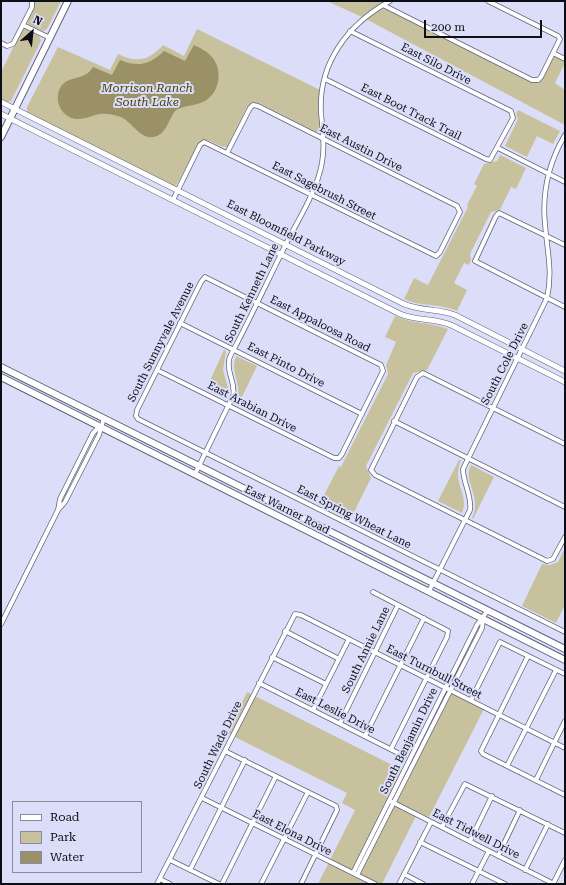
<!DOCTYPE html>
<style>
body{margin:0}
#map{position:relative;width:566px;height:885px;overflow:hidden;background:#dcdef9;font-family:"Roboto Serif",serif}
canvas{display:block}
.frame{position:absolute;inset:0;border:2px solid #0c0d15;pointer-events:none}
.legend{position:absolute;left:12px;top:801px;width:130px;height:72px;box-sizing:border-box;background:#dcdef9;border:1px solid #898a9e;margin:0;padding:5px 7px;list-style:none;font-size:12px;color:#0c0d15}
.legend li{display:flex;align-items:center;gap:8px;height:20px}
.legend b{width:20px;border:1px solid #898a9e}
.north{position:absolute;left:12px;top:12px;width:40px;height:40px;-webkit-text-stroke:3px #dcdef9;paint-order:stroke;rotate:27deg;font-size:11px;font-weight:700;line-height:16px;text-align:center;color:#0c0d15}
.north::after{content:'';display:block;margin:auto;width:14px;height:18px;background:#0c0d15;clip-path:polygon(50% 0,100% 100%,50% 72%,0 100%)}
.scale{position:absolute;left:424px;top:20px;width:118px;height:18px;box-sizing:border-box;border:2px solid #0c0d15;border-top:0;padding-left:5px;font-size:12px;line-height:14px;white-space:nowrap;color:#0c0d15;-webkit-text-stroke:3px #dcdef9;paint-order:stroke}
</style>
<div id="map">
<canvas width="566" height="885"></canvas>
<div class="frame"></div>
<ul class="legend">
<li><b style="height:5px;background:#fff"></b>Road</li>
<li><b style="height:11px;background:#c7c19d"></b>Park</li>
<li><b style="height:11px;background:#9a9266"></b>Water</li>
</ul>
<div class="north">N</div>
<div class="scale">200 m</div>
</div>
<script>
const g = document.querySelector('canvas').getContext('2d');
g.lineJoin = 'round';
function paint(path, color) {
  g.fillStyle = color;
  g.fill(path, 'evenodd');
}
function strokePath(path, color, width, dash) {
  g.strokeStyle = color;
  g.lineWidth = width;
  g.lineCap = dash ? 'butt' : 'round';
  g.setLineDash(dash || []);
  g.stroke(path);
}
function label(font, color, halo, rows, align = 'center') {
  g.font = font + ' "Roboto Serif",serif';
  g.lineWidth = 4;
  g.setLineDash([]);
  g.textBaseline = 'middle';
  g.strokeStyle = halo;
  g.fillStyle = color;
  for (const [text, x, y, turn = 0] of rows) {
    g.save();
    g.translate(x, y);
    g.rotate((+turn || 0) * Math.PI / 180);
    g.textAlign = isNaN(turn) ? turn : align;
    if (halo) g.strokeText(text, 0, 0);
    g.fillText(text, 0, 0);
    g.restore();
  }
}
const green = new Path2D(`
 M34,1h27l-14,28 -4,2 -15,-7 -1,-4 7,-15z
 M327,1h63l-7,4 149,75h6l15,-27 12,6v4l-10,20 10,7v35l-201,-107z
 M25,29l14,7 2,5 -30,60 -4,1 -6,-3v-27l21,-42z
 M197,29l123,61v40l-4,2 -57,-29h-6l-6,4 -20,40c-10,1 -17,-10 -27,-6l-23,43 -3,2 -147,-74v-5l31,-60 52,23 8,-16c18,9 31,7 45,-9l21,11z
 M518,110l42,21 -7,13 -16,-8 -10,21 -22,-11 13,-27 -2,-5z
 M500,155l26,13 -10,21 -5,-2 -11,23 -9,2 -21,42 1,6 -2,5 -5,-2 -10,20 13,7 -10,21c-17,-8 -36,-4 -53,-12l10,-21 14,7 40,-78 -1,-2 10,-19 -3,-2 10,-20 13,-3z
 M395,316c18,8 36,6 53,13l-21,41 -14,3 -47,93 5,12 -21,42 -31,-15 20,-39 2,1 47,-93 -2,-9 10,-23 -11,-5z
 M224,350l2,1 -3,19 5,18 -2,11 -20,-10z
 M236,356l21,10 -19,39 -2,-1c8,-19 -7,-31 0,-48z
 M459,460h2c-10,23 9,35 1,53l-24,-12z
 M471,465l23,12 -21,42 -1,-1c11,-22 -10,-36 -1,-53z
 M565,548v57l-9,18 -34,-17 20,-42 8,1 8,-3z
 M443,689l41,20 -55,108 -11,-5 -36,72h-64l37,-74 -13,-7 5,-10 -120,-60 20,-41 155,78z`);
const water = new Path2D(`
 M194,45c6,3 13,6 18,12 11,13 8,35 -7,44 -9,5 -20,4 -29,9 -8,9 -9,25 -23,27 -13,2 -21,-15 -32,-20 -7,-2 -14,-4 -21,-3 -7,1 -14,5 -21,5 -12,1 -23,-11 -21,-24 4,-23 25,-11 35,-28l19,8 8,-15c18,8 31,4 44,-9l21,10z`);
const minor = new Path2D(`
 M383,5l149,75h6l3,-3 19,-38 -2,-3 -70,-35
 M23,25l27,13
 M1,43l6,3 6,-2 19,-37v-6
 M553,53l12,6
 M325,79l161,80 4,1 23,-42 -2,-7 -161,-80
 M498,148l67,34
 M173,200l27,-55 4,-3 232,114 4,-4 20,-40 -3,-6 -199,-100 -5,-1 -3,3 -23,45
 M565,245l-66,-32 -3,3 -21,45 90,46
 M180,323l182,91
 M157,370l177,88h5l3,-4 41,-83 -2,-6 -176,-88 -4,5 -64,128 -1,6 2,3 427,213
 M394,421l171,86
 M565,444l-142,-71 -6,4 -46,93 4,5 172,86 6,-2 12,-22
 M195,474l38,-78c3,-13 -6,-22 -4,-35 0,-4 3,-8 5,-12 18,-34 34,-69 51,-103 11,-23 27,-46 34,-71 7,-22 4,-40 2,-62 -3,-50 27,-89 69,-112
 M58,510l7,-8 34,-67 5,-17
 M429,591l41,-81c2,-15 -7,-27 -7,-41l84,-171c6,-26 0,-48 -2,-74 -3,-31 4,-62 20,-89
 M373,592l75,39 -1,6 -56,112
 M1,624l57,-114 2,-11 33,-66 7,-7
 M285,631l54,28
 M528,656l-47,95 2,3 82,41
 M272,657l54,27
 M259,683l145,73
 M471,700l29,-58 65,32
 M313,710l36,-71
 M340,723l58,-118
 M365,736l59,-118
 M225,751l111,55 1,4 -36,74
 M507,766l49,-96
 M536,780l29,-59
 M202,798l173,86
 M392,802l162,82
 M442,827l23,-43 100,49
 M470,841l22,-45
 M420,842l85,42
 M498,856l22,-46
 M170,860l49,24
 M190,870l55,-110
 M525,870l23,-46
 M353,873l124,-248 11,-15
 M404,874l19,10
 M357,875l125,-247 1,-9
 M160,879l10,5
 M157,884l138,-270 6,1 264,133
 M222,884l54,-108
 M261,884l47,-92
 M399,884l32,-62
 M472,884l17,-33
 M553,884l12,-24`);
const tertiary = new Path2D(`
 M1,102l403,202c17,7 35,5 51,11l110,56
 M1,114l399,200c16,7 34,4 51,11l114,57`);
const secondary = new Path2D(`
 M1,137l67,-136
 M1,367l564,282
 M1,377l564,283`);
const streetNames = [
 ["East Silo Drive",436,64,27],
 ["East Boot Track Trail",411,112,27],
 ["East Austin Drive",361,148,27],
 ["East Sagebrush Street",324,191,27],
 ["East Bloomfield Parkway",286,233,27],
 ["South Kenneth Lane",252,293,-64],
 ["East Appaloosa Road",320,324,27],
 ["South Sunnyvale Avenue",161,342,-63],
 ["South Cole Drive",505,364,-63],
 ["East Pinto Drive",286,365,27],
 ["East Arabian Drive",252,407,27],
 ["East Warner Road",287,510,27],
 ["East Spring Wheat Lane",354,517,27],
 ["South Annie Lane",366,650,-64],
 ["East Turnbull Street",434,672,27],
 ["East Leslie Drive",335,711,27],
 ["South Benjamin Drive",409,741,-64],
 ["South Wade Drive",218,745,-64],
 ["East Elona Drive",292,833,27],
 ["East Tidwell Drive",476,834,27]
];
const waterNames = [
 ["Morrison Ranch",147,88],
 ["South Lake",147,102]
];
paint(green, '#c7c19d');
paint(water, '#9a9266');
strokePath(minor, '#61637a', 5.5);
strokePath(tertiary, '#61637a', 6);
strokePath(secondary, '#61637a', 8);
strokePath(minor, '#fff', 4);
strokePath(tertiary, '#fff', 5);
strokePath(secondary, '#fff', 6);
label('11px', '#0c0d15', '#dcdef9', streetNames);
label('italic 12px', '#4b4208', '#dcdef9', waterNames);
</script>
